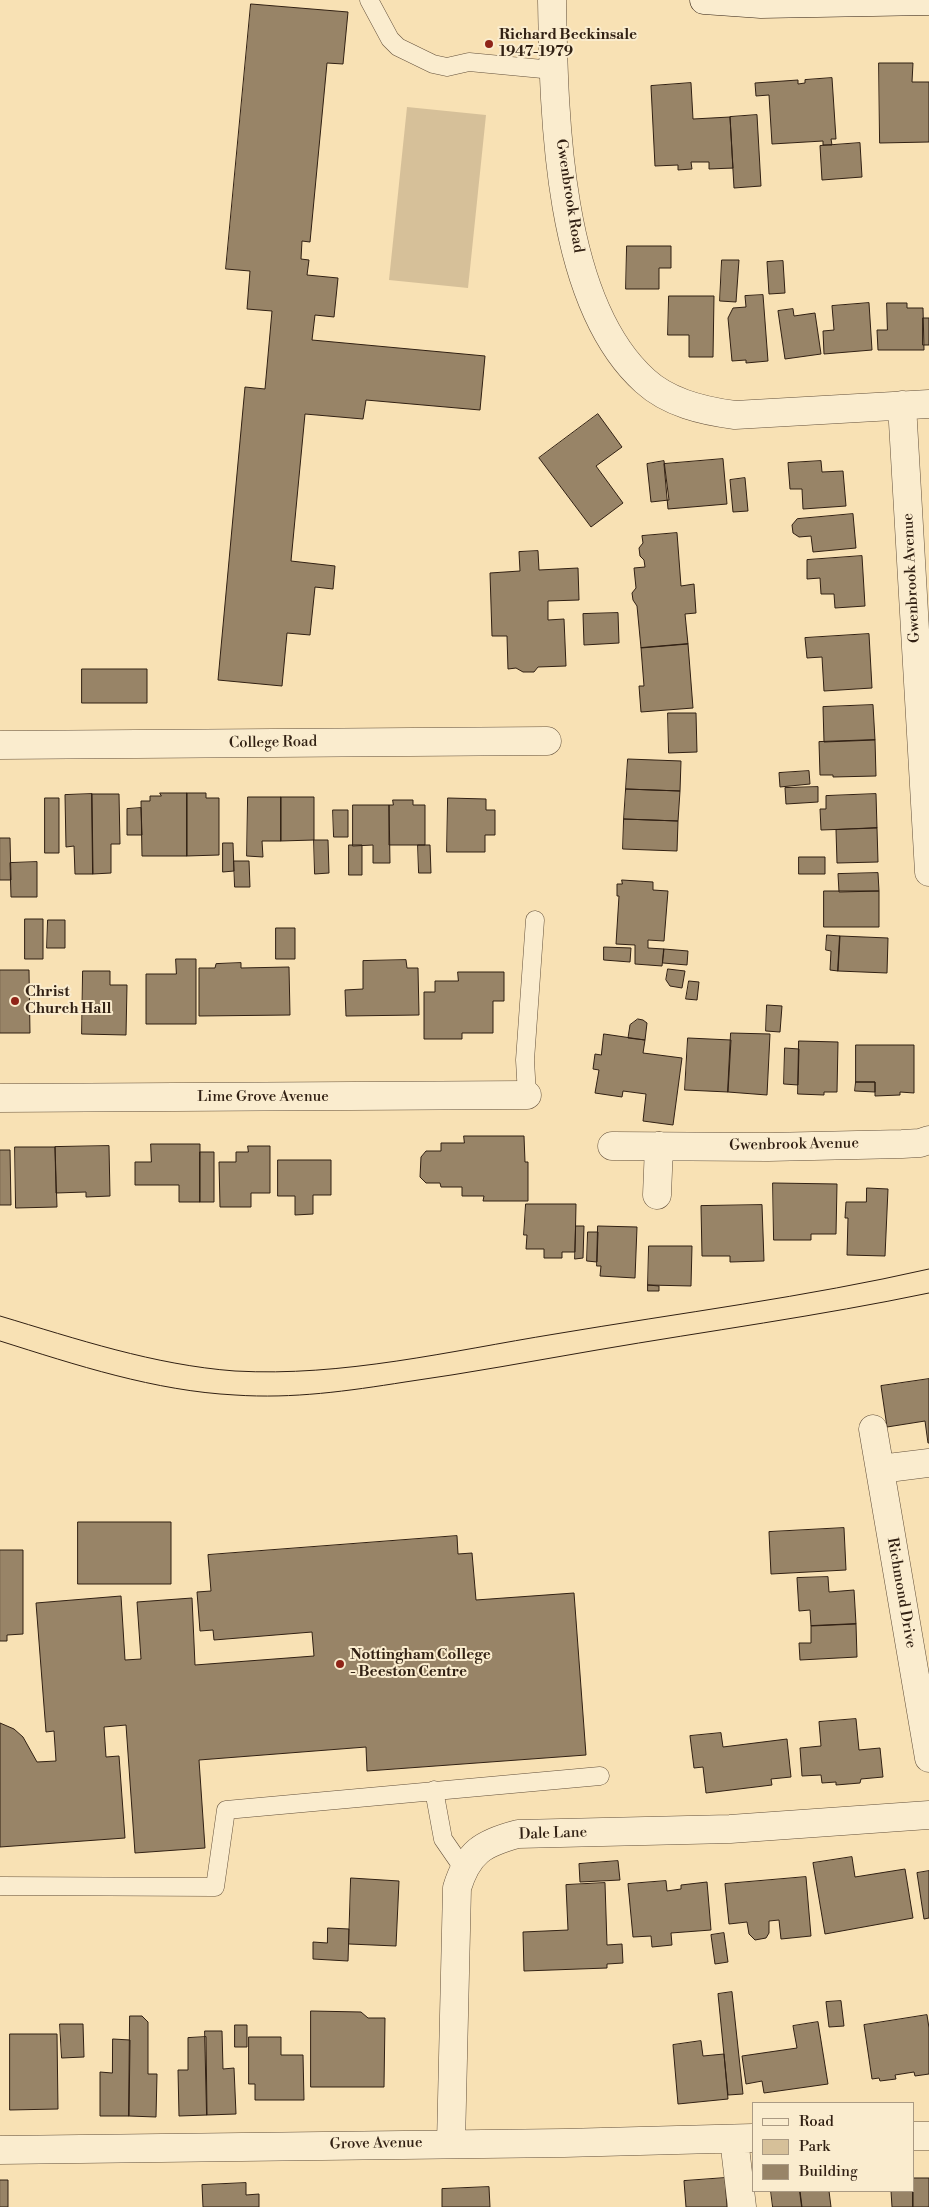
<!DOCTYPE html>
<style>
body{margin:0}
#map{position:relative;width:929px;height:2207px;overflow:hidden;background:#f8e1b4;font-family:"Libre Bodoni",serif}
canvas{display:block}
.legend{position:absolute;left:752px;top:2102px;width:162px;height:90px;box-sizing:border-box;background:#faecce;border:1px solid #aa9a83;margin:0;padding:6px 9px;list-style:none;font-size:15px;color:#312013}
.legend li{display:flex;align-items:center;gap:10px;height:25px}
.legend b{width:25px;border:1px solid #aa9a83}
</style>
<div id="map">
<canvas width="929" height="2207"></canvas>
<ul class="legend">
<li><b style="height:6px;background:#faecce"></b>Road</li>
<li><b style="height:14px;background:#d6c099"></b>Park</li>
<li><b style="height:14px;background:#988467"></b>Building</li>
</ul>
</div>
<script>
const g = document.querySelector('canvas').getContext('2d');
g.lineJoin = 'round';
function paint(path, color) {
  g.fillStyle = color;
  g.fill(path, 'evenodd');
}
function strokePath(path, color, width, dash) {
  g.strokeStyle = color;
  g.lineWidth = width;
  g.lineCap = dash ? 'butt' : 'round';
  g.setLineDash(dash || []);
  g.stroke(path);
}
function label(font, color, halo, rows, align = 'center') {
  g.font = font + ' "Libre Bodoni",serif';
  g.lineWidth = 4;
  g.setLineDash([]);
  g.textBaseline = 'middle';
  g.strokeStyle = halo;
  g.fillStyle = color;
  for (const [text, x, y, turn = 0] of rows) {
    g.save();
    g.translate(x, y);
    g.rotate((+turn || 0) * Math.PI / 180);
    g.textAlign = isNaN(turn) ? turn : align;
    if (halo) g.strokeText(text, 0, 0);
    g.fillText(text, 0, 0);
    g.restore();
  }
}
const green = new Path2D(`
 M407,107l79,8 -18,173 -79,-8z`);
const building = new Path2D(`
 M251,4l97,8 -5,52 -16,-1 -17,179 -8,-1 -1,18 8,1 -2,15 31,3 -4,39 -19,-2 -3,25 173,16 -5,54 -114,-10 -3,19 -58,-5 -14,147 44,5 -2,23 -18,-2 -5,48 -23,-2 -5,53 -64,-6 27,-293 20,2 7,-78 -25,-2 3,-38 -24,-2z
 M879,63h34l-1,19h17v60l-49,1z
 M832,78l4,61h-5l1,6h-9v-4l-51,3 -3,-49 -13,1 -1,-13 43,-3v4l7,-1v-3z
 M691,83l2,36 37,-2 3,51 -24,1v-7h-18l1,7 -14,1v-5l-23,1 -4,-80z
 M757,115l4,71 -27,2 -4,-71z
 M860,143l2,34 -40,3 -2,-34z
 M627,246h44v22h-12v21h-33z
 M722,260h17l-3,42 -16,-1z
 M783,261l2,32 -16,1 -2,-32z
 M763,295l5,66 -22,2v-3l-14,1 -4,-43 5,-10 13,-1 -1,-11z
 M669,296h45l-1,61h-24v-22h-21z
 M869,303l3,47 -48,4 -1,-23 11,-1 -2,-24z
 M887,303h20v5h16l1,42h-46l-1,-20h10z
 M793,309l1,7 21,-3 6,41 -36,5 -7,-48z
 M923,318h6v27h-6z
 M598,414l24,33 -26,19 27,37 -32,24 -52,-69z
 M723,459l4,45 -59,5 -4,-45z
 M664,461l5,39 -18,2 -4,-38z
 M821,461l1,11 21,-1 3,35 -43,3 -1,-20h-12l-2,-26z
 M745,478l3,33 -15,1 -3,-32z
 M853,514l3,34 -43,4 -2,-16 -12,1 -6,-4 -1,-8 5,-6z
 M677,533l4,53 13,-2 2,29 -11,1 3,30 -47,4 -4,-42 -4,-6 -1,-7 4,-5 -2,-20 11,-1 -1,-7 -4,-4 -1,-8 4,-5 -1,-7z
 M538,551l1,19 39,-2 1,32 -31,1v19l16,-1 2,47 -28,1 -4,5h-11l-7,-4 -8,1 -1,-33h-15l-2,-63 30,-2 -1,-19z
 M862,556l3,50 -30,2 -1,-14h-13l-1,-16 -13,1v-19z
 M618,613l1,30 -35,2 -1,-31z
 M869,634l3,54 -48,3 -2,-34 -15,1 -2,-20z
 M688,644l5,64 -52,4 -2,-26h5l-3,-38z
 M82,669h65v34h-65z
 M873,705l2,35 -51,2 -1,-35z
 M668,713h28l1,39 -28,1z
 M875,740l1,36 -43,1v-2h-13l-1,-33z
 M628,759l53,2 -1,30 -54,-2z
 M809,771l1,13 -30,3 -1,-14z
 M818,787v15l-32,2 -1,-16z
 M626,789l54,2 -2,30 -54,-2z
 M160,793h27v63h-45l-1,-55h9v-5h11z
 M187,793h19v5h13v57l-32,1z
 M92,794l1,80h-18l-1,-28 -8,1 -1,-52z
 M92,794h27l1,50h-9v29l-18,1z
 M876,794l1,34 -56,2 -1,-21h6v-13z
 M248,797h33v44h-19l1,16 -16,-1z
 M281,797h33v43l-33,1z
 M45,798h14v55h-14z
 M448,798l38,1v11h9v25h-10v17h-38z
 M393,800h20v5h12v40h-36v-40h4z
 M353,805h36l1,58h-17v-18l-20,1z
 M141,808l1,27h-15v-26z
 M333,810h15v27h-14z
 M624,819l54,2 -1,30 -54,-2z
 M877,828l1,34 -41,1 -1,-33z
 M0,838h10l1,42h-11z
 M314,840h14l1,33 -14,1z
 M223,843h10l1,28 -11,1z
 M349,845h13v30h-13z
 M418,845h12l1,28h-12z
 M799,857h26v17h-26z
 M234,861h15l1,26h-15z
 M37,862v35h-26l-1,-34z
 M878,873l1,18 -40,1 -1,-18z
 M622,880l31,2v8l15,1 -4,50 -16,-1v8l16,1 -2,17 -27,-2v-19l-19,-1 3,-48h-2v-12h5z
 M824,891h55v36h-55z
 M25,919h18v40h-18z
 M48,920h17v28h-18z
 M276,928h19v31h-19z
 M827,935l13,1 -2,35 -8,-1 1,-19 -5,-1z
 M840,936l48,2 -1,35 -49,-2z
 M604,947l27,1 -1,14 -26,-2z
 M664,949l24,2 -1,14 -24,-2z
 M176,959h20v65h-50v-50h30z
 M406,960l1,8h11l1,47 -73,1 -1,-26 18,-1v-28z
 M241,963v5l48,-1 1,48 -91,1v-48h16l1,-4z
 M668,969l17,2 -3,17 -12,-2 -4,-6z
 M0,970h29l1,63h-30z
 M83,971h27v14h17l-1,50 -44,-1z
 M458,972h46v29h-11v32h-31v6h-38v-47h11v-11h23z
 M689,981l10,1 -2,18 -11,-1z
 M767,1005l15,1 -2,26 -14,-1z
 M638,1019l5,1 4,3 -2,17 -17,-2 2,-13z
 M731,1033l39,1 -3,61 -39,-3z
 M604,1034l41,6 -2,13 39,5 -9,67 -30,-4 3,-27 -23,-3 -1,6 -27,-4 4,-23 -6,-1 2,-15 6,1z
 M688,1038l43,2 -3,52 -43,-2z
 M799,1041l39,1 -1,50h-13v3l-26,-1z
 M856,1045h58v48l-14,-1v3l-25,1v-14h-19z
 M785,1048l14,1 -1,36 -14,-1z
 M856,1082h19v10l-20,-1z
 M464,1136h60l1,26h3v39h-45l1,-5h-22v-9h-21l-1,-4h-14l-6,-6 1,-20 5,-6h15v-8h23z
 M151,1144h49v58h-21v-17h-44v-23h16z
 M109,1146l1,50 -24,1v-5l-30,1 -1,-46z
 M248,1146h22v47h-19v14h-31l-1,-45h17v-10h12z
 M15,1147h40l2,60 -41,1z
 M0,1150h10l1,55h-11z
 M200,1152h14v50h-14z
 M278,1160h53v35h-18v19l-18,1v-19h-17z
 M773,1183l64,1 -1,50h-25v6h-37z
 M867,1188l21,1 -3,67 -38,-1 1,-37h-3l1,-16h20z
 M526,1204h50l-1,48h-13v6h-18v-9h-18l1,-14h-3z
 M762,1205l2,56 -34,1v-6h-28l-1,-50z
 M576,1226h8l-1,32 -8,1z
 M598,1226l39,1 -2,51 -35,-2 1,-10h-4z
 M588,1232h10l-1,30 -10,-1z
 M649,1246h43l-1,40 -43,-1z
 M648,1285l11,1v5h-11z
 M929,1379v64h-1l-3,-22 -38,6 -6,-41z
 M78,1522h93v62h-93z
 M844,1528l2,42 -75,4 -2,-42z
 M457,1536l1,18 14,-1 4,47 98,-7 12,162 -219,16 -1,-24 -167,13 6,88 -70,5 -9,-128 -22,2 2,30 13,-1 6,82 -125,9v-124l14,6 9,8 14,25 19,-1 -2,-30 -8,1 -10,-129 85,-7 4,64 16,-1 -4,-57 55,-4 3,67 119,-9 -2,-24 -98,8 -1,-10 -13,1 -3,-39 14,-1 -3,-36z
 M0,1550h23v84l-16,1v6h-7z
 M828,1577l1,15 25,-2 2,34 -45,2 -1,-16 -11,1 -2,-33z
 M856,1624l1,33 -57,3 -1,-17h12v-17z
 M856,1719l3,31 21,-2 3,29 -22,2 -1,4 -24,2v-3l-14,1 -1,-8 -19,1 -2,-28 21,-2 -2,-24z
 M721,1733l2,14 64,-8 4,38 -20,2 1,6 -66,8 -3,-26 -9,1 -4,-32z
 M852,1857l3,20 50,-8 8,49 -88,16 -12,-71z
 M618,1861l2,19 -40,2 -1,-18z
 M929,1871v47l-5,1 -7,-46z
 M806,1877l5,59 -30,3 -2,-19 -10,1v12l-3,5 -11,2 -6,-6 -2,-12 -18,2 -4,-40z
 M351,1878l48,3 -3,65 -47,-2z
 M666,1881l1,10 14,-2v-4l26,-3 4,48 -40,3 1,12 -20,2 -1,-11 -18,1 -5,-53z
 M605,1883l2,62 15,-1 1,19 -16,1v4l-83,3 -1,-39 45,-2 -2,-45z
 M328,1928l21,1 -1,32 -35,-2v-17l14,1z
 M724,1933l4,29 -13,2 -4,-29z
 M732,1992l11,102 -15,1 -10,-101z
 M841,2001l3,25 -15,1 -3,-25z
 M311,2011l50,1 7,6h17l-1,69h-73z
 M927,2015l2,13v46l-14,2 -1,-4 -19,3 1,4 -16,2 -1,-3 -7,1 -8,-54z
 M130,2016h12l6,6v52h9l-1,43 -27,-1z
 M818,2022l10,62 -64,9 -2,-12 -16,3 -4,-28 55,-8 -4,-22z
 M60,2024h23l1,33 -22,1z
 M235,2025h12v22h-12z
 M205,2031h17l1,38 11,-1 2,46 -29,1z
 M10,2034h47l1,75 -48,1z
 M206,2037l1,78 -28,1 -1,-46h10v-32z
 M249,2037h32v18h22l1,45h-49v-16h-6z
 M113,2039l17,1 -1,76h-29v-44l12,1z
 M701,2041l2,15 21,-2 4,45 -50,5 -5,-59z
 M725,2178l2,29h-41l-2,-26z
 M913,2178v29h-21l-1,-16h22z
 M913,2178h16v29h-16z
 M0,2180h8v27h-8z
 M246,2183v12l13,-1v13h-56l-1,-22z
 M489,2187l1,20h-48v-18z
 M771,2191h29l2,16h-29z
 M800,2191h29l2,16h-29z`);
const lane = new Path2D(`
 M369,0l21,39 8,8 35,17 14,3 22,-5 84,8
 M527,1095l-2,-35 10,-140
 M434,1790l9,49 20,29
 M0,1886l215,1 11,-77 374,-34`);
const street = new Path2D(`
 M552,0c2,112 4,301 93,381 24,22 58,30 90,34l194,-11
 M902,405l27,467
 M0,745l547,-4
 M0,1098l527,-3
 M612,1146l156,1 134,-3 18,-1 9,-3
 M657,1195l2,-49
 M873,1429l56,329
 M880,1469l49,-6
 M913,2136h16
 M734,2139l8,68
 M451,2143l6,-255c11,-36 26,-45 61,-54l212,-5 199,-14
 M0,2150l564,-7 189,-5`);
const secondary = new Path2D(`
 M704,0l57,4 168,-3`);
const tram = new Path2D(`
 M0,1316c77,23 154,49 235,55 108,6 215,-20 320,-37 125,-21 251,-37 374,-65
 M0,1341c76,24 155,50 235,54 58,4 113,-4 170,-13 64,-9 128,-21 192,-32 111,-19 222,-34 332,-57`);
const markers = [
 [489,44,5,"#8f2418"],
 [15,1001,5,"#8f2418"],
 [340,1664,5,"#8f2418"]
];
const poiNames = [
 ["Richard Beckinsale",499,35],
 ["1947-1979",499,52],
 ["Christ",25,992],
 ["Church Hall",25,1009],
 ["Nottingham College",350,1655],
 ["- Beeston Centre",350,1672]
];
const streetNames = [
 ["Gwenbrook Road",569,196,81],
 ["Gwenbrook Avenue",912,578,-93],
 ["College Road",273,743,-1],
 ["Lime Grove Avenue",263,1097],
 ["Gwenbrook Avenue",794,1145,-1],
 ["Richmond Drive",901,1593,80],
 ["Dale Lane",553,1834,-2],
 ["Grove Avenue",376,2144,-1]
];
paint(green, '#d6c099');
paint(building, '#988467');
strokePath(building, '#312013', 1);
strokePath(lane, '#63503b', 19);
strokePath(street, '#63503b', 29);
strokePath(secondary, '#312013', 29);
strokePath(lane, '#faecce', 18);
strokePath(street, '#faecce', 28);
strokePath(secondary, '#faecce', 28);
strokePath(tram, '#312013', 1);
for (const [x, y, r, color] of markers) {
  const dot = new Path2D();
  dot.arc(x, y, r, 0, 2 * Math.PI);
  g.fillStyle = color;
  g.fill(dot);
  strokePath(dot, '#faecce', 2);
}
label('bold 15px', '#312013', '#faecce', poiNames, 'left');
label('15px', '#312013', '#faecce', streetNames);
</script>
